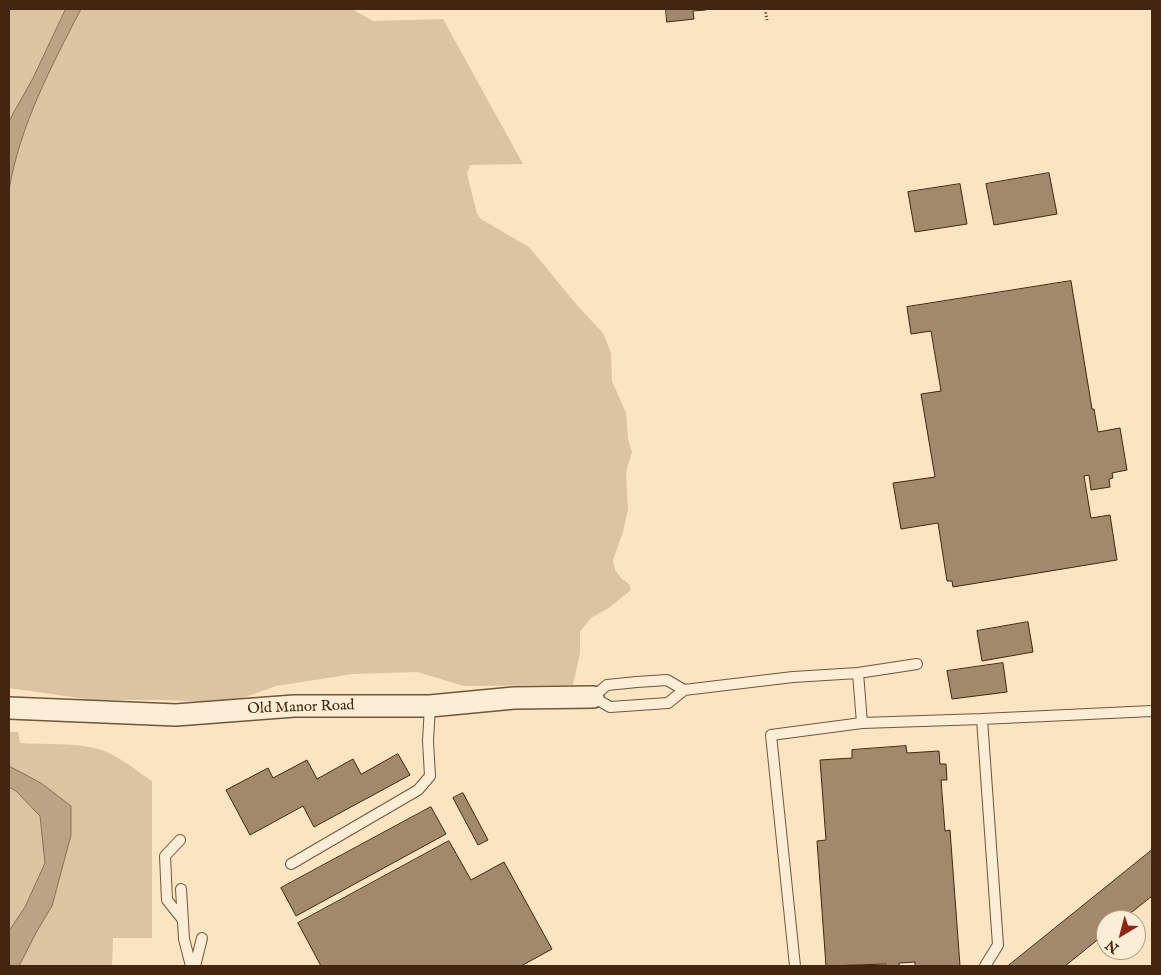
<!DOCTYPE html>
<style>
body{margin:0}
#map{position:relative;width:1161px;height:975px;overflow:hidden;background:#fbe4c1;font-family:"IM FELL English",serif}
canvas{display:block}
.frame{position:absolute;inset:0;border:10px solid #42260d;pointer-events:none}
.north{position:absolute;left:1096px;top:910px;width:50px;height:50px;box-sizing:border-box;background:#fcedd7;border:1px solid #b29d86;border-radius:50%;rotate:217deg;font-size:14px;font-weight:700;line-height:20px;text-align:center;color:#42260d}
.north::after{content:'';display:block;margin:auto;width:18px;height:22px;background:#8f2418;clip-path:polygon(50% 0,100% 100%,50% 72%,0 100%)}
</style>
<div id="map">
<canvas width="1161" height="975"></canvas>
<div class="frame"></div>
<div class="north">N</div>
</div>
<script>
const g = document.querySelector('canvas').getContext('2d');
g.lineJoin = 'round';
function paint(path, color) {
  g.fillStyle = color;
  g.fill(path, 'evenodd');
}
function strokePath(path, color, width, dash) {
  g.strokeStyle = color;
  g.lineWidth = width;
  g.lineCap = dash ? 'butt' : 'round';
  g.setLineDash(dash || []);
  g.stroke(path);
}
function label(font, color, halo, rows, align = 'center') {
  g.font = font + ' "IM FELL English",serif';
  g.lineWidth = 4;
  g.setLineDash([]);
  g.textBaseline = 'middle';
  g.strokeStyle = halo;
  g.fillStyle = color;
  for (const [text, x, y, turn = 0] of rows) {
    g.save();
    g.translate(x, y);
    g.rotate((+turn || 0) * Math.PI / 180);
    g.textAlign = isNaN(turn) ? turn : align;
    if (halo) g.strokeText(text, 0, 0);
    g.fillText(text, 0, 0);
    g.restore();
  }
}
const green = new Path2D(`
 M9,9h343l21,12 70,-2 80,145 -53,1 -3,9 10,40 4,5 48,28 47,57 27,29 8,20 1,28 14,32 2,26 4,13 -6,20 2,37 -5,23 -10,28 2,10 7,9 7,5 2,6 -21,17 -19,11 -11,14v21l-7,32 -109,1 -47,-14 -64,2 -77,12 -47,17 -65,-3h-71l-84,-12z
 M9,732h9l2,11c25,2 53,-1 78,6 19,5 37,21 54,32v157h-39l-1,28h-103z`);
const water = new Path2D(`
 M66,9h15c-30,58 -61,116 -72,181v-69l24,-43z
 M9,766l32,17 30,23v29l-19,71 -15,25 -18,35h-10v-35l16,-24 20,-44 -5,-47 -24,-25 -7,-4z`);
const building = new Path2D(`
 M666,9h40v1l-13,1 1,8 -27,3z
 M1049,173l8,41 -63,11 -8,-41z
 M960,184l7,40 -52,8 -7,-40z
 M1071,281l21,128h2l4,23 22,-4 7,42 -15,3 1,5 -4,1 1,8 -19,3 -2,-15 -5,1 7,42 19,-3 7,45 -164,27 -1,-6h-5l-9,-58 -37,6 -8,-46 42,-6 -14,-83 20,-3 -10,-60 -20,3 -4,-27z
 M1028,622l5,30 -51,9 -5,-30z
 M1003,663l4,29 -55,7 -5,-28z
 M906,746l1,7 32,-2 1,13h6l1,16h-6l4,51 5,-1 10,136h-45v-4l-16,1v3h-13v-2l-60,2 -9,-125 9,-1 -6,-80 32,-2v-8z
 M398,754l12,21 -96,52 -11,-21 -53,29 -24,-45 42,-22 5,10 34,-18 10,19 36,-20 8,15z
 M463,793l25,47 -10,5 -25,-47z
 M431,807l15,27 -150,82 -15,-28z
 M449,841l22,39 33,-18 48,87 -31,17h-200l-23,-43z
 M1152,850v46l-30,24h-16v13l-41,33h-57z`);
const path = new Path2D(`
 M765,9l2,11`);
const service = new Path2D(`
 M684,690l-17,-10 -30,2 -30,3 -14,12 17,10 58,-4 16,-13 109,-13 65,-4 59,-9
 M862,723l120,-4
 M180,840l-15,16 2,44 16,20
 M291,864l127,-74 12,-14 -2,-35 2,-35
 M181,889l3,50 7,27
 M195,966l7,-28
 M795,966l-24,-231 91,-12 -4,-50
 M985,966l13,-21 -16,-226 170,-8`);
const minor = new Path2D(`
 M9,708l167,7 118,-9h136l84,-8 79,-1`);
const streetNames = [
 ["Old Manor Road",301,708,-2]
];
paint(green, '#dcc4a2');
paint(water, '#bca384');
strokePath(water, '#8b7154', 1);
paint(building, '#a2896b');
strokePath(building, '#42260d', 1);
strokePath(service, '#70563a', 12);
strokePath(minor, '#70563a', 24);
strokePath(path, '#42260d', 3, [1, 2.5]);
strokePath(service, '#fcedd7', 10);
strokePath(minor, '#fcedd7', 21);
label('15px', '#42260d', '#fcedd7', streetNames);
</script>
